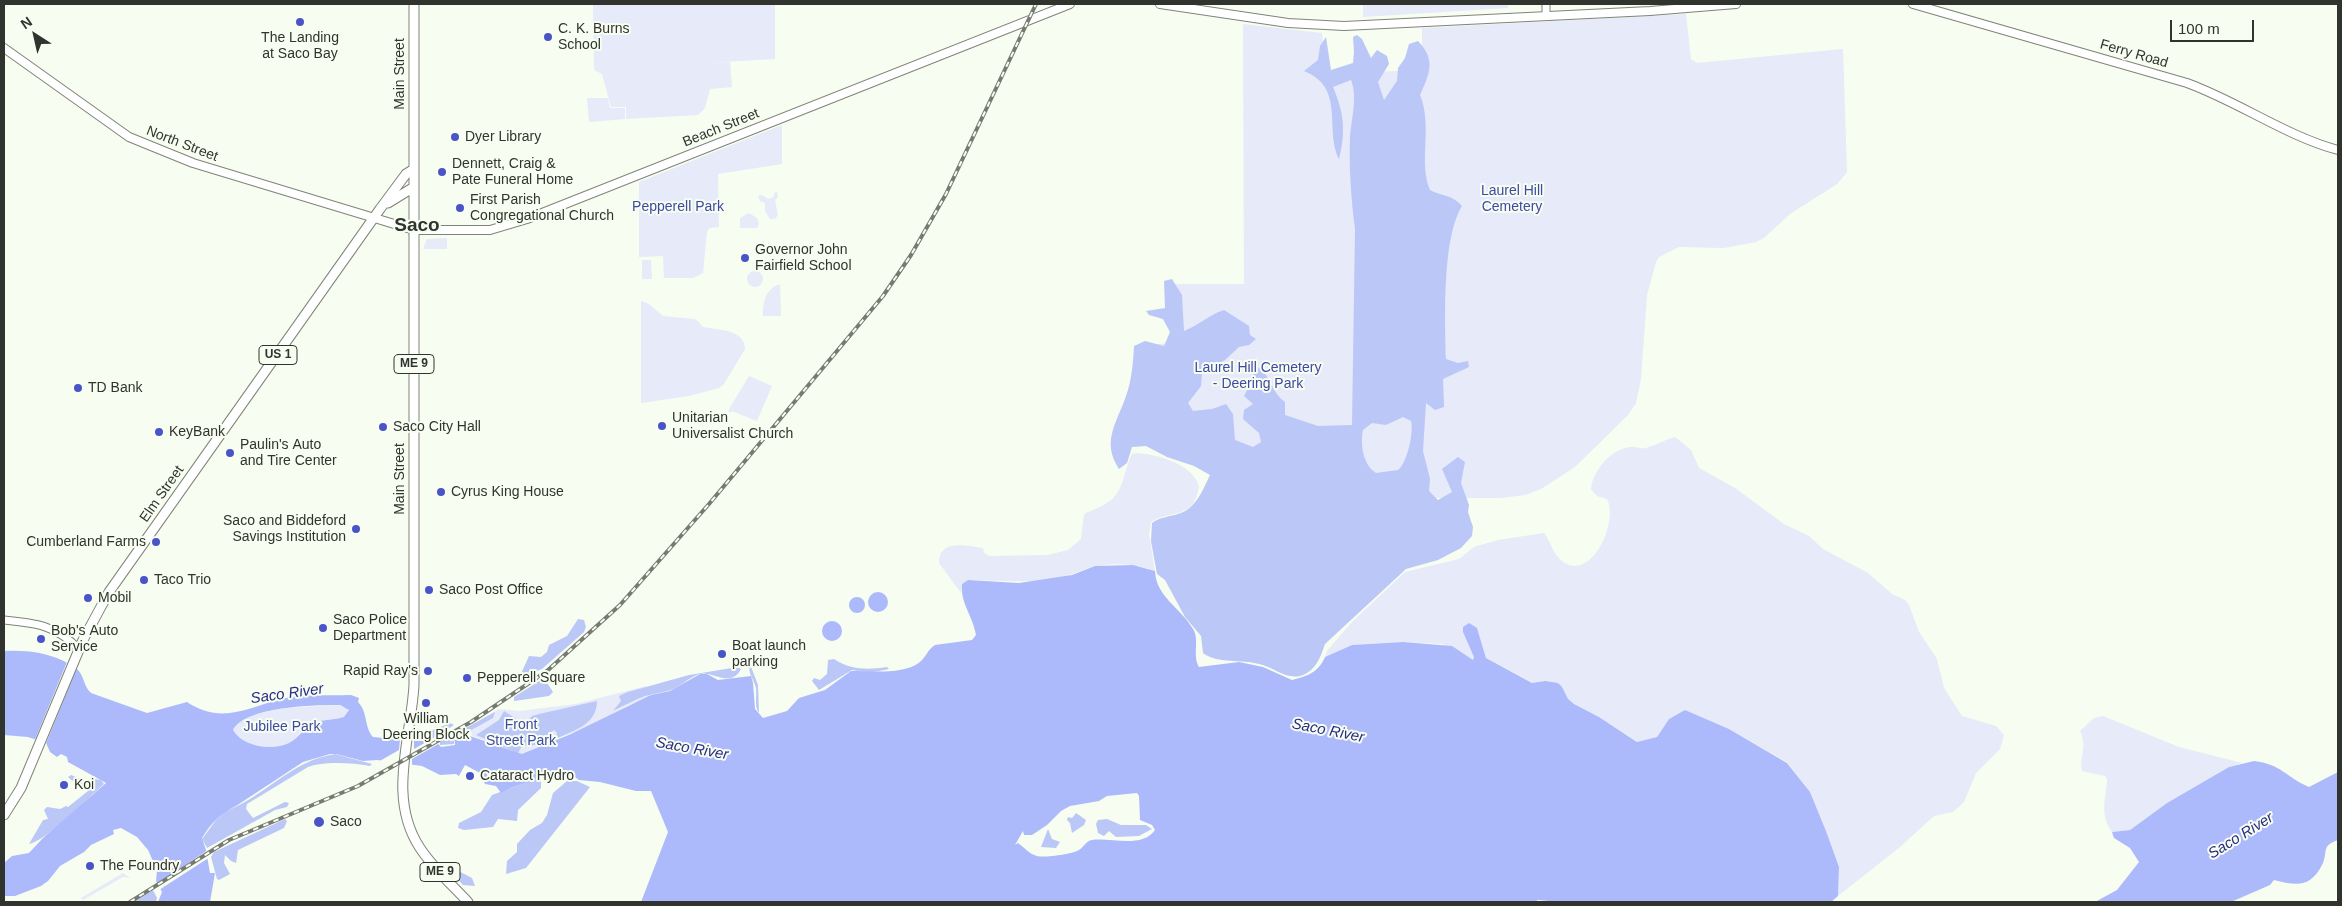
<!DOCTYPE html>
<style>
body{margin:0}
#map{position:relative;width:2342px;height:906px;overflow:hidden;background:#f7fdf0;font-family:Helvetica,sans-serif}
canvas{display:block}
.frame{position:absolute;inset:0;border:5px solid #31332e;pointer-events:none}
.north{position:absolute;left:10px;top:10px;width:50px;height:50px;-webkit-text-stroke:4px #f7fdf0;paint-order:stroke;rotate:325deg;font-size:14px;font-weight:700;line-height:20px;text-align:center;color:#31332e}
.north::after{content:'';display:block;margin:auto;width:18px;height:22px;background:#31332e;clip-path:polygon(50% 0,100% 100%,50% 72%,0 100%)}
.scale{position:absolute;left:2170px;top:20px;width:84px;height:22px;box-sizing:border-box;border:2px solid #31332e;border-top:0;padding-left:6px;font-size:15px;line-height:18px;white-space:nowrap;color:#31332e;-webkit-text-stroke:4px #f7fdf0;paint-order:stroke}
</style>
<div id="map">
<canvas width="2342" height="906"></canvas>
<div class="frame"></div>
<div class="north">N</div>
<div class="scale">100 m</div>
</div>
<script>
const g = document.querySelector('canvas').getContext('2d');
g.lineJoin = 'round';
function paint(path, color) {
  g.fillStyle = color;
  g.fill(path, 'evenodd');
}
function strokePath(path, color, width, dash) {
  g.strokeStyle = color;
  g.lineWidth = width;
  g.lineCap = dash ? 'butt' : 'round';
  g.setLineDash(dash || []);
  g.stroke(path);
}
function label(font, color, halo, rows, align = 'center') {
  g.font = font + ' Helvetica,sans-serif';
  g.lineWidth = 4;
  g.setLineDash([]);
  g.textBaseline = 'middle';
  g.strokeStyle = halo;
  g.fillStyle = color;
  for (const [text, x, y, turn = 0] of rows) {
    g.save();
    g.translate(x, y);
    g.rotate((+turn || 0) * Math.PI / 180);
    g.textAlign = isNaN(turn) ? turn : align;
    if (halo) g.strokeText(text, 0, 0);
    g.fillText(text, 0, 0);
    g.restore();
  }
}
const green = new Path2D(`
 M593,4h182v55l-70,4 25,-1 2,25 -22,2 -5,19 -7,7 -72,4v-12h-15l-9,-33 -8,-4z
 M1363,4h145v4l-145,9z
 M1686,14l5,45 6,4 146,-14 4,123 -10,12 -47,30 -26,24 -8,4 -32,6 -45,-1 -20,10 -3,5 -9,33 -6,84 -5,24 -8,12 -53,52 -34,22 -16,6 -24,3h-76l-248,-41 -40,-111 33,-3 5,-11v-48h69l-1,-260 79,9 4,41 96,-4v-42z
 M587,98h21l2,10h15v11l-36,3z
 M782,125v39l-64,10 1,53 -9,1 -3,3 -4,42 -10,5h-29l-1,-22 -24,1v-75z
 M777,192l1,5 -3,3 3,15 -3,4h-5l-5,-8v-8l-5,-2 -2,-5 4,-1 6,4 5,-2 2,-5z
 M749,213l8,5 2,5 -2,5h-17v-10z
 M447,238v11h-24l4,-10z
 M642,260h9l1,19h-10z
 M747 279a8 8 0 1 1 16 0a8 8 0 1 1-16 0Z
 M780,284l1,32h-18c0,-14 2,-27 17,-32z
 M641,301l8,3 14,12 31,3 4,2 5,6c14,3 42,2 42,22l-21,35 -5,4 -30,8 -48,7z
 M749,376l23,10 -15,35 -25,-10 -1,2 -3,-2z
 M1675,437l16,13 8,18 36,20 49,36 25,12 14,13 45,24 24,21 13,6 4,5 10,27 18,27 7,29 18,28 34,10 8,9 -4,14 -24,24 -12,29 -11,10 -19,4 -34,31 -62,49 1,-29 -13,-36 -16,-39 -23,-30 -58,-33 -44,-19 -16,9 -12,18 -19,5 -39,-25 -25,-13 -29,-23 -12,2 -47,-25 -9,-30 -3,33 -32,-17 -39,-2 -51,3 -27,12 2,-6 24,-28 54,-51 54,-13 15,-12 24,-7 46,-7c8,10 8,21 19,29 29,20 56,-41 44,-63l-10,-3 -6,-7c2,-19 20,-40 40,-42 5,-1 10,3 15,1 10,-3 19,-8 29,-11z
 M1138,453c21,2 54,11 61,33 -5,34 -26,23 -48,36l-2,12 6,37c-20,-8 -48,-9 -69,-2 -12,4 -23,9 -37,11 -27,3 -53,0 -81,0l-6,4 -1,9 -22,-30c0,-25 29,-17 44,-15l1,5 6,3 58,-1 20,-5 13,-11 3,-25c38,-15 34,-20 46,-56l2,-4z
 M646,686l5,11 -22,8 -40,23 -35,11 -18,11 -17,5 -47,-19 -2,-10 29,-17 20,2 57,-7z
 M338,705l10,4 -1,6c-8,6 -20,3 -30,7 -4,2 -10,4 -14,7 -5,5 -7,11 -14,14 -17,8 -46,4 -56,-13 15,-25 79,-23 105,-25z
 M2103,716l76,31 63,16 -13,4 -62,36 -37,27 -18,2c-13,-18 -6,-33 -5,-53l-2,-3 -23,-5c-3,-15 6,-23 -2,-40l14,-13z
 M123,873l7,5 -7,-1 -40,23 -2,-2z`);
const forest = new Path2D(`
 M1357,35l5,4 9,19 6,-8 10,6 2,8 -11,18 6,18 13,-19 1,-13 7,-10 4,-14 9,-3c18,19 12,32 2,54 13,32 -2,67 10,95 13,7 22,4 32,16 -20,32 -17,114 -16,153l12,4 10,-2 1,6 -26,12 1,28 -9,3 -9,-7 -3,48 7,28 -1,12 9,9 14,-8 -10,-23 16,-12 7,5 -4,21 8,22 -1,7 5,15 -1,9 -11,12 -23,12 -32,9 -81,75c-4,12 -9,26 -22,31 -16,6 -29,-8 -44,-11 -18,-5 -41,0 -56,-11l-2,-17 -16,-19 -20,-37 -8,-6 -6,-33 1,-18c8,-6 17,-6 26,-9 17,-4 25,-24 32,-39l-16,-9 -27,-9 -21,-11 -14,1 -5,16 -8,6c-18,-28 -2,-46 7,-73 6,-16 7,-34 8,-50l11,-5 19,5 6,-14 -7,-13 -14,-4 -3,-4 19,-3 -1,-27 8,-2 10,16 2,36c15,-6 25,-16 40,-21l25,16 1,9 6,4 -7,6 -10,2 -14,13 -23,13 -1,13 -13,17 5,8 19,-2 14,-5 7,10 2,26 18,7 8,-5 -2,-9 -16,-14 1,-9 9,-6 -9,-8 7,-13 3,-13 6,-3c10,11 13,27 25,35v13l33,11 34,-1 3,-196c-4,-30 -6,-61 -5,-91 1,-18 8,-41 1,-58l-18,7c11,26 13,44 6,72 -15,-31 7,-71 -35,-88l14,-11 2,-14 6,-9 5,33 22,-7 1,-11 -1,-15zM1403,417l8,4c3,12 -4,42 -13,49l-22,3c-13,-8 -16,-29 -13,-43l9,-7 14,2z
 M578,619l6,1 2,7 -2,5 -42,37c-8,2 -12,10 -21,12l-2,-3 10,-22 12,1 6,-5 2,-7 18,-9z
 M834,659c16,11 34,11 53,8l2,2 -20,4 -17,-3 -33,20 -7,-9 2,-3 6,2 7,-6 1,-14z
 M750,664l8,21 1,28c-5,-7 -2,-16 -3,-25 -2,-9 -9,-15 -6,-24z
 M738,667l3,2c-10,20 -29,1 -42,5 -11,4 -20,14 -31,17 -8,2 -15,3 -23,5 -11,4 -22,10 -32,15l8,-10 -2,-5 9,-4 61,-17z
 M544,678l9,14 -4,4 -35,5v-4z
 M597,701c0,23 -22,29 -39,37l-3,-1 2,-4 -3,-3 -19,15 -13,1 -4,7 -42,-18 23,-15 5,-9 17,11h6l5,-6 7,-2z
 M495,712l-2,6 -38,21 -1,5 -14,1v-3z
 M450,723l4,2 -25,16 -1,-9z
 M335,754l37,10 -2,2c-18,-3 -45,-5 -62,1l-61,37 -1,5 7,9 32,-16 4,1 -2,4 -12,3 -68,38 -5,-9 14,-19 10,-9c40,-15 64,-50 109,-57z
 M71,775l17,7 6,-3 7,1 3,4c-15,13 -58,57 -75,60l14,-24 5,-1 -4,-9 3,-3 13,2 6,-3 2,1 20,-16c-5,-9 -14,-7 -20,-14z
 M541,777v11l-23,22 -1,11 -19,-2 -5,8 -29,3 -6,-2 1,-5 22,-11 11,-17z
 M567,781h10l13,6 -64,81 -20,6 1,-13 10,-9v-8l13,-14 12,-7 5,-8 6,-22z
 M1076,813l10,7 -2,5 -12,8 -2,-10 -3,-3 1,-3 4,1z
 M285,819l2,2 -3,7 -46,22 -2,13 -5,-2 -6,-6 -1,8 6,11 -11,6 -2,-1 -6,-22 3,-5z
 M1107,819l14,6h25l6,4 -13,7 -23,1 -7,-6 -5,5 -6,-3 -2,-9 2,-4z
 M1048,829l4,10 8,3 -4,6 -15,-1z
 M443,863l29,15 3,8 -12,-1z
 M153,890l4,8 -1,4h-22z`);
const water = new Path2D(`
 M1133,565l22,6c1,26 26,37 38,58 7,11 -1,26 6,38l40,-5 24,5 29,13c15,-4 26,-7 33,-23l27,-12 51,-3 49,4 21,14 1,-3 -11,-25v-5l6,-4 8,5 9,30 46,25 13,-2 13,2 4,4 6,12 6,5 25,13 38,25 20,-5 12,-18 16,-9 44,19 58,34 23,29 16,39 13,36 -1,29 -7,6h-272l-21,-2 -3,2h-894l27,-70 -17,-41h-15l-36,-9 -21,-2 -7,-5 -23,-4c-13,12 -32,12 -48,22l-5,-7 -11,-2 -5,-11 -15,-8 -6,11 -3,-2 -16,1 -18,-9 -45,-6 -14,1 -27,-7h-6l-27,8 -67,44c-16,8 -25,17 -34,32l4,12 4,23h5l-5,29h-52l4,-10 -6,-11 1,-11 -9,-20 -11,-13 -16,-9 -8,2 1,4 -23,11 -7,7 -24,14 -12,15 -7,5 -26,10h-11v-33l8,-7 17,-3 14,-15 63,-55 -38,-21 -1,-5 -6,-3 -4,3 -7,-5 -4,-9 -18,-6 -24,-2v-84c26,-1 52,2 74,19 6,6 6,17 13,23l56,20 40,-11c36,24 62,4 99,-4 20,-4 44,-2 65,-3l8,3 -1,4c10,10 6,25 15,35l42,4 19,-2 7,8 14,-2v-5l9,-6 58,20 49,-20 80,-39 19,-4 30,-17h7l11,6 33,-4 2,7 2,26 8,9 24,-7 12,-13 26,-8 26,-19c19,0 53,4 69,-9 6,-5 8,-13 15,-17l37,-5 4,-5c-3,-19 -16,-32 -14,-51l6,-4 51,3 53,-8 23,-9zM340,705l9,5 -5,7c-10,3 -21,2 -30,6 -11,5 -15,15 -25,20 -17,8 -46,4 -56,-13 13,-24 82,-25 107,-25zM1137,793l2,3 1,24 12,5 3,5c-13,19 -45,7 -63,10 -6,1 -8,7 -13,10 -6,4 -35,8 -42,6 -8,-2 -13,-9 -19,-13l-3,2 8,-14 1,4h8l15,-10 14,-14 9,-5 29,-5 8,-5z
 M868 602a10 10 0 1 1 20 0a10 10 0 1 1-20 0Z
 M849 605a8 8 0 1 1 16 0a8 8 0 1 1-16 0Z
 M822 631a10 10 0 1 1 20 0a10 10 0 1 1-20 0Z
 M2254,761c27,3 32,16 55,26l29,-15v68c-17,6 -10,11 -15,23 -12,25 -26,23 -49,17l-4,5 -39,17h-136l22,-12 22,-28 -9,-14 -16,-10 -2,-6 18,-2 37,-27 62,-36z`);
const pier = new Path2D(`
 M67,662l10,5 -32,79 -11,-4z
 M435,737l5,6 -28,16v8l-34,-5 21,-12 1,-11 14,1v9z
 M208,850l2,7 -51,33 -3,-6z`);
const tertiary = new Path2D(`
 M1546,15v-11
 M4,620c32,3 51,5 75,29`);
const secondary = new Path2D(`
 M1160,4l128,19 56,3 306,-15 86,-7
 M1913,4l274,79c52,19 99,53 151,67
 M4,48l125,89 64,26 221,67h76l37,-11 543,-215`);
const primary = new Path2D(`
 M414,4v681c-3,54 -27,113 6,163 13,20 32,37 48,54
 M388,203l26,-16
 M4,815l17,-27 62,-148 26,-48 271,-383 26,-35 8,-5`);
const rail = new Path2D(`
 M130,902l99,-62 129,-54 113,-64 76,-51 73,-66 89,-101 174,-208 28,-41 35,-61 90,-190`);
const markers = [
 [300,22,5,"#4954c9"],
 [548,37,5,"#4954c9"],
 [455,137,5,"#4954c9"],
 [442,172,5,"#4954c9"],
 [460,208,5,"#4954c9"],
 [745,258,5,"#4954c9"],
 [78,388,5,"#4954c9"],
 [662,426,5,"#4954c9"],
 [383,427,5,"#4954c9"],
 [159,432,5,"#4954c9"],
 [230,453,5,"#4954c9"],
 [441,492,5,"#4954c9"],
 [356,529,5,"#4954c9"],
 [156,542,5,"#4954c9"],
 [144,580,5,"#4954c9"],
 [429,590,5,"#4954c9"],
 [88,598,5,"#4954c9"],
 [323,628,5,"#4954c9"],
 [41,639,5,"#4954c9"],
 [722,654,5,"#4954c9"],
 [428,671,5,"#4954c9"],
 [467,678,5,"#4954c9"],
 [426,703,5,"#4954c9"],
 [470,776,5,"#4954c9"],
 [64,785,5,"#4954c9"],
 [319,822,6,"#4954c9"],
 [90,866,5,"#4954c9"]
];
const shields = [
 [278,355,38],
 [414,364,40],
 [440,872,40]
];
const shieldNames = [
 ["US 1",278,355],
 ["ME 9",414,364],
 ["ME 9",440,872]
];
const poiNames = [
 ["C. K. Burns",558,29],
 ["School",558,45],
 ["The Landing",300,38,"center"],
 ["at Saco Bay",300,54,"center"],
 ["Dyer Library",465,137],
 ["Dennett, Craig &",452,164],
 ["Pate Funeral Home",452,180],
 ["First Parish",470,200],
 ["Congregational Church",470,216],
 ["Governor John",755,250],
 ["Fairfield School",755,266],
 ["TD Bank",88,388],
 ["Unitarian",672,418],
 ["Universalist Church",672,434],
 ["Saco City Hall",393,427],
 ["KeyBank",169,432],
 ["Paulin's Auto",240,445],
 ["and Tire Center",240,461],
 ["Cyrus King House",451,492],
 ["Saco and Biddeford",346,521,"right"],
 ["Savings Institution",346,537,"right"],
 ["Cumberland Farms",146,542,"right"],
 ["Taco Trio",154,580],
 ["Saco Post Office",439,590],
 ["Mobil",98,598],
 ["Saco Police",333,620],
 ["Department",333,636],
 ["Bob's Auto",51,631],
 ["Service",51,647],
 ["Boat launch",732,646],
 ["parking",732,662],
 ["Rapid Ray's",418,671,"right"],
 ["Pepperell Square",477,678],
 ["William",426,719,"center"],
 ["Deering Block",426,735,"center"],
 ["Cataract Hydro",480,776],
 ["Koi",74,785],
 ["Saco",330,822],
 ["The Foundry",100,866]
];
const streetNames = [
 ["Ferry Road",2134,54,16],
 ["Main Street",400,74,-90],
 ["Beach Street",721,128,-22],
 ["North Street",182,144,21],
 ["Main Street",400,479,-90],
 ["Elm Street",162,494,-55]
];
const parkNames = [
 ["Laurel Hill",1512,191],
 ["Cemetery",1512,207],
 ["Pepperell Park",678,207],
 ["Laurel Hill Cemetery",1258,368],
 ["- Deering Park",1258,384],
 ["Front",521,725],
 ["Street Park",521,741],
 ["Jubilee Park",282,727]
];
const waterNames = [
 ["Saco River",287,694,-8],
 ["Saco River",1328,731,11],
 ["Saco River",692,749,10],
 ["Saco River",2241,836,-32]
];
const districtNames = [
 ["Saco",417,226]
];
paint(green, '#e6eaf9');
paint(forest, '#bbc7f7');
paint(water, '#acbafb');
paint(pier, '#f7fdf0');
strokePath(tertiary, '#7f8478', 9);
strokePath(secondary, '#7f8478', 10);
strokePath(primary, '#7f8478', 11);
strokePath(tertiary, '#fff', 7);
strokePath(secondary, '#fff', 8);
strokePath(primary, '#fff', 9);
strokePath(rail, '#767a72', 4);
strokePath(rail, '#f7fdf0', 2, [5.5]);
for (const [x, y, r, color] of markers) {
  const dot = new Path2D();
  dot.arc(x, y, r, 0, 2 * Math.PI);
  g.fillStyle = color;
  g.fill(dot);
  strokePath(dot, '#f7fdf0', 2);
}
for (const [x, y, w] of shields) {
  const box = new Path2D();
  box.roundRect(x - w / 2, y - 9.5, w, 19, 4);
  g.fillStyle = '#f7fdf0';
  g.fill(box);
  strokePath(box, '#31332e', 1);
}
label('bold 12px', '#31332e', null, shieldNames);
label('14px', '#31332e', '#f7fdf0', poiNames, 'left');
label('14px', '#31332e', '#f7fdf0', streetNames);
label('14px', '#3f4aa5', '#f7fdf0', parkNames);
label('italic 15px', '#292d86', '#f7fdf0', waterNames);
label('bold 19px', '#31332e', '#f7fdf0', districtNames);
</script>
